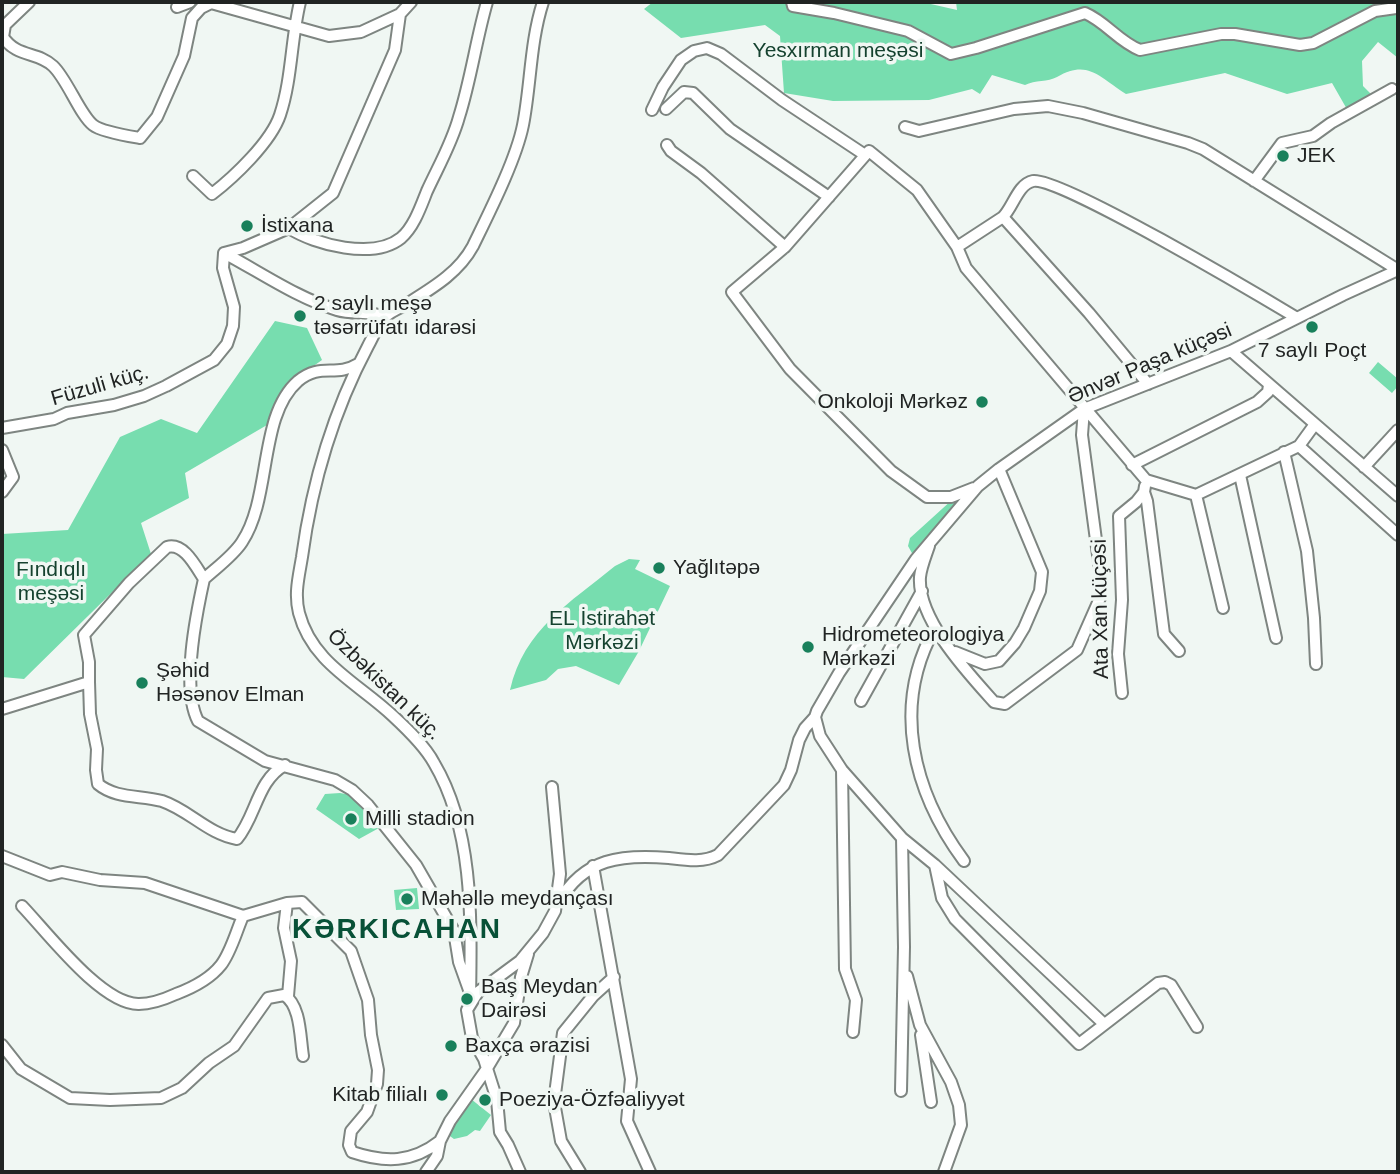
<!DOCTYPE html>
<meta charset="utf-8">
<style>
body{margin:0}
#map{position:relative;width:1400px;height:1174px;overflow:hidden;background:#f0f7f3;font-family:Helvetica,sans-serif}
canvas{display:block}
.frame{position:absolute;inset:0;border:4px solid #212423;pointer-events:none}
</style>
<div id="map">
<canvas width="1400" height="1174"></canvas>
<div class="frame"></div>
</div>
<script>
const g = document.querySelector('canvas').getContext('2d');
g.lineJoin = 'round';
function paint(path, color) {
  g.fillStyle = color;
  g.fill(path, 'evenodd');
}
function strokePath(path, color, width, dash) {
  g.strokeStyle = color;
  g.lineWidth = width;
  g.lineCap = dash ? 'butt' : 'round';
  g.setLineDash(dash || []);
  g.stroke(path);
}
function label(font, color, halo, rows, align = 'center') {
  g.font = font + ' Helvetica,sans-serif';
  g.lineWidth = 7;
  g.setLineDash([]);
  g.textBaseline = 'middle';
  g.strokeStyle = halo;
  g.fillStyle = color;
  for (const [text, x, y, turn = 0] of rows) {
    g.save();
    g.translate(x, y);
    g.rotate((+turn || 0) * Math.PI / 180);
    g.textAlign = isNaN(turn) ? turn : align;
    if (halo) g.strokeText(text, 0, 0);
    g.fillText(text, 0, 0);
    g.restore();
  }
}
const green = new Path2D(`
 M653,2h269l35,8 -1,-8h442v56l-20,-16 -16,19 1,25 11,11 -26,14 -16,-28 -45,11 -62,-21 -99,21c-27,-17 -38,-35 -69,-17 -9,5 -22,3 -32,8l-33,-10 -12,19 -8,-5 -43,11 -96,1 -49,-8 -4,-57 -15,-11 -84,13 -37,-29z
 M275,321l32,7 15,32 -38,27 -17,38 -82,48 4,25 -48,25 10,31 -127,125 -22,-2v-143l66,-4 52,-93 41,-18 36,14z
 M1378,362l20,17v7l-6,7 -23,-20z
 M953,499h10l-23,22 -27,34 -5,-9 2,-8z
 M629,559l11,1 -5,9 35,17 -31,65 -20,34 -43,-19 -18,3 -12,11 -36,10c14,-61 60,-87 105,-124z
 M340,793l16,3 23,32 -20,11 -43,-30 9,-15z
 M417,888l2,21 -23,1 -2,-20z
 M471,1099l20,16 -11,16 -5,-1 -8,6 -13,3 -7,-5z`);
const minor = new Path2D(`
 M29,2l-24,23 -2,12c14,21 34,14 50,29 14,13 27,49 40,59 9,7 35,11 47,13l17,-21 27,-61 8,-38 9,-10 10,-5 118,33 32,-4 39,-18
 M792,2l1,4 41,7 74,18 43,23 25,-6 109,-35c21,9 34,29 55,37l81,-16h14l65,11 13,-2 62,-32 21,-3
 M177,7l13,-5
 M666,109l18,-17 9,1 37,36 99,68
 M652,110l11,-23 18,-27 13,-9 13,-3 14,6 61,46 83,55
 M905,127l14,4 95,-22 34,-3 35,7 105,30 15,6 195,121
 M667,145l4,6 30,22 84,74
 M193,176l19,18c22,-17 59,-52 68,-79 12,-36 11,-76 20,-113
 M1254,181l28,-38 31,-7 18,-13 61,-34
 M1003,217c10,-10 15,-33 30,-36 26,-5 229,116 264,137
 M289,228c26,17 85,32 112,10 13,-11 20,-32 26,-47 11,-24 25,-48 32,-74 12,-38 17,-77 28,-115
 M957,247l46,-30 86,96 59,71
 M224,253l19,-5 46,-20 44,-35 62,-143 5,-36 11,-12
 M224,253c36,19 73,45 113,57 16,5 33,0 48,7
 M1231,351l167,145
 M2,428l52,-9 13,-6 47,-8 30,-9 22,-10 48,-26 13,-16 6,-18 1,-19 -11,-39 1,-15
 M1299,446l99,89
 M2,450l11,27 -11,15
 M1284,452l23,99 7,67 2,46
 M1132,465l125,-63 11,-10 1,-7
 M1364,467l34,-37
 M1240,475l36,163
 M1145,486l-1,6 3,9 17,133 15,17
 M974,488l-23,9h-24l-36,-26 -101,-102 -58,-77 53,-45 84,-96 48,39 40,57 9,21 180,212 50,15 103,-49 16,-22
 M1196,495l27,113
 M929,546c-3,9 -8,21 -9,31 -3,42 48,96 74,125l11,2 72,-54 23,-52 2,-13 -20,-150 2,-26
 M204,579c-8,36 -23,109 -6,142l67,40 70,19 17,10 16,15 48,60 38,66 5,31 10,28
 M204,579c12,-11 29,-23 38,-37 30,-45 16,-126 56,-161 23,-19 37,-3 60,-17
 M935,628c-44,78 -22,164 29,233
 M955,652l30,12 14,-3 16,-18 9,-15 16,-37 2,-19 -43,-103
 M89,682l1,32 7,35 -1,21 2,14c18,15 42,11 64,17 27,9 46,33 75,38 19,-22 20,-59 48,-74
 M1122,693l-4,-39 4,-54 -3,-84 17,-14 8,-10
 M861,701l61,-110
 M2,709l87,-27v-20l-5,-27 45,-52 38,-36c17,-5 29,20 37,32
 M842,770l3,199 11,31 -3,32
 M2,856l48,19 12,-3 38,8 45,3 98,33 44,-13 15,-1 49,49 17,49 3,35 7,35 -1,14 -10,28 -16,19 -2,14 3,7c33,11 60,11 88,-11
 M935,865l7,33 13,21 124,125 79,-61 7,-1 6,3 26,42
 M593,866l38,213 -4,42 23,51
 M559,902c25,-44 63,-48 110,-44 17,2 34,5 49,-3l66,-70 7,-15 8,-30 6,-12 10,-11
 M287,903l-3,25 7,33 -3,35
 M22,906c25,26 80,99 117,98 13,0 26,-5 37,-10 16,-6 34,-15 45,-29 10,-13 15,-33 22,-49
 M907,976l13,49 31,57 8,23 2,20 -17,47
 M470,1002c1,-77 5,-170 -36,-239 -9,-17 -27,-34 -41,-47 -35,-33 -81,-53 -94,-103 -5,-20 0,-37 3,-56 10,-74 31,-145 66,-211 5,-9 10,-22 17,-29 7,-7 18,-10 25,-15 24,-15 49,-30 63,-56 16,-33 43,-86 50,-121 8,-41 7,-83 20,-123
 M1103,1023l-168,-158 -33,-27 -60,-68 -22,-34 -5,-19 2,-6 22,-38 77,-114 62,-73 21,-17 85,-60 147,-58 112,-56 55,-25
 M921,1035l10,67
 M2,1045l19,24 49,29 40,2 51,-2 21,-10 27,-25 25,-17 34,-48 16,-3c17,10 16,43 19,61
 M901,1091l3,-144 -2,-109
 M426,1172l11,-16 3,-15 10,-20 36,-51 28,-47 7,-46 7,-23
 M520,1172l-12,-27 -8,-13 -3,-32 -13,-41 -12,-21 -5,-28 11,-18 42,-31 23,-28 12,-22 5,-37 -8,-87
 M580,1172l-19,-31 -7,-39 9,-69 30,-37 21,-19`);
const markers = [
 [1283,156,7,"#19805b"],
 [247,226,7,"#19805b"],
 [300,316,7,"#19805b"],
 [1312,327,7,"#19805b"],
 [982,402,7,"#19805b"],
 [659,568,7,"#19805b"],
 [808,647,7,"#19805b"],
 [142,683,7,"#19805b"],
 [351,819,7,"#19805b"],
 [407,899,7,"#19805b"],
 [467,999,7,"#19805b"],
 [451,1046,7,"#19805b"],
 [442,1095,7,"#19805b"],
 [485,1100,7,"#19805b"]
];
const parkNames = [
 ["Yesxırman meşəsi",838,51],
 ["Fındıqlı",51,570],
 ["meşəsi",51,594],
 ["EL İstirahət",602,619],
 ["Mərkəzi",602,643]
];
const poiNames = [
 ["JEK",1297,156],
 ["İstixana",261,226],
 ["2 saylı meşə",314,304],
 ["təsərrüfatı idarəsi",314,328],
 ["7 saylı Poçt",1312,351,"center"],
 ["Onkoloji Mərkəz",968,402,"right"],
 ["Yağlıtəpə",673,568],
 ["Hidrometeorologiya",822,635],
 ["Mərkəzi",822,659],
 ["Şəhid",156,671],
 ["Həsənov Elman",156,695],
 ["Milli stadion",365,819],
 ["Məhəllə meydançası",421,899],
 ["Baş Meydan",481,987],
 ["Dairəsi",481,1011],
 ["Baxça ərazisi",465,1046],
 ["Kitab filialı",428,1095,"right"],
 ["Poeziya-Özfəaliyyət",499,1100]
];
const streetNames = [
 ["Ənvər Paşa küçəsi",1150,364,-23],
 ["Füzuli küç.",100,386,-16],
 ["Ata Xan küçəsi",1101,609,-91],
 ["Özbəkistan küç.",384,685,44]
];
const districtNames = [
 ["KƏRKICAHAN",397,930]
];
paint(green, '#77ddaf');
strokePath(minor, '#7e8581', 14);
strokePath(minor, '#fff', 10);
for (const [x, y, r, color] of markers) {
  const dot = new Path2D();
  dot.arc(x, y, r, 0, 2 * Math.PI);
  g.fillStyle = color;
  g.fill(dot);
  strokePath(dot, '#f0f7f3', 2.5);
}
label('21px', '#15422f', '#f0f7f3', parkNames);
label('21px', '#212423', '#f0f7f3', poiNames, 'left');
label('21px', '#212423', '#f0f7f3', streetNames);
g.letterSpacing = '2px';
label('bold 28px', '#085137', '#f0f7f3', districtNames);
g.letterSpacing = '0px';
</script>
